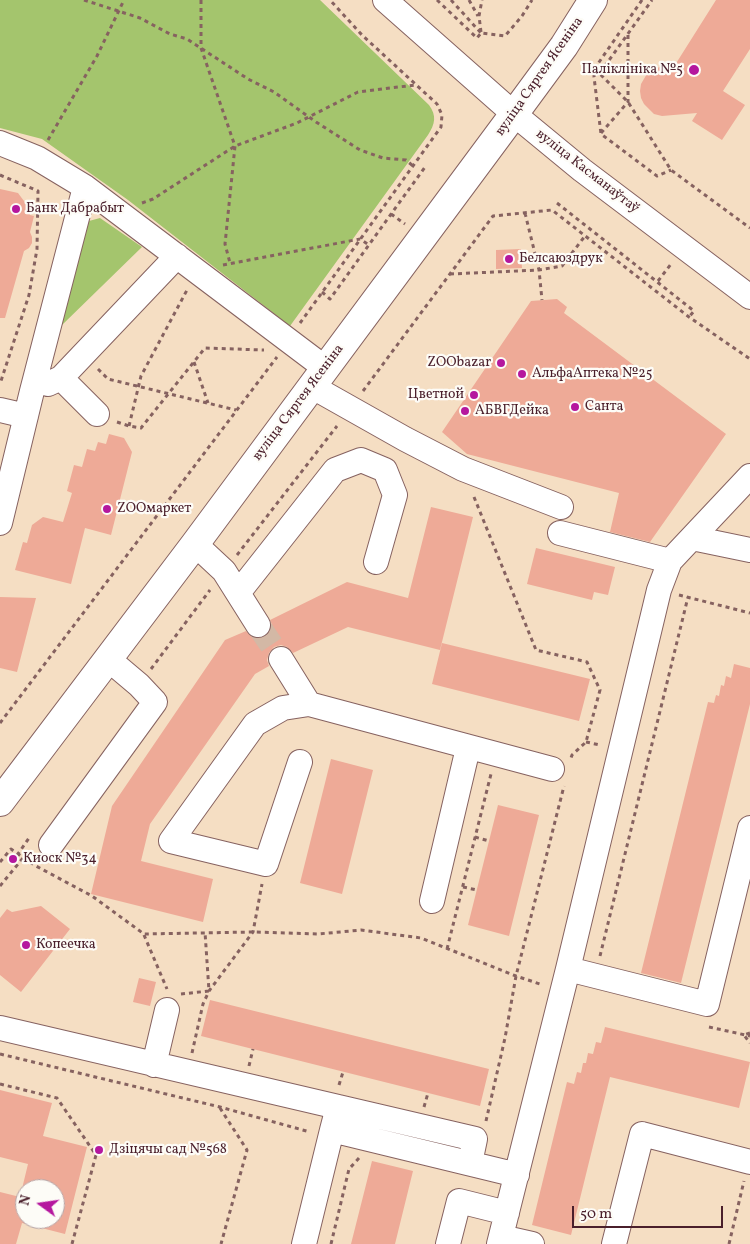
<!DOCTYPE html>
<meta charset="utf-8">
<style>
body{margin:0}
#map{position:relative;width:750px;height:1244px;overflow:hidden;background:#f5dec3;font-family:Vollkorn,serif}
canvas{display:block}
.north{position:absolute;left:15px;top:1179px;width:50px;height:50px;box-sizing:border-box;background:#fdfcf7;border:1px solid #b5a4a5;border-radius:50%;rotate:284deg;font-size:14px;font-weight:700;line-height:20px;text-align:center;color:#4a1f2b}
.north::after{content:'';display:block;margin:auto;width:18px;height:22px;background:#b5179e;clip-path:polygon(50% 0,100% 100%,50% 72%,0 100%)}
.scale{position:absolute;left:572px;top:1206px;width:151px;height:22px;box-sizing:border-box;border:2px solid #4a1f2b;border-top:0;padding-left:6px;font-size:15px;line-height:18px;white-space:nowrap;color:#4a1f2b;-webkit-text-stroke:4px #fdfcf7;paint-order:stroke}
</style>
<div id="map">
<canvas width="750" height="1244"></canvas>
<div class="north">N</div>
<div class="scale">50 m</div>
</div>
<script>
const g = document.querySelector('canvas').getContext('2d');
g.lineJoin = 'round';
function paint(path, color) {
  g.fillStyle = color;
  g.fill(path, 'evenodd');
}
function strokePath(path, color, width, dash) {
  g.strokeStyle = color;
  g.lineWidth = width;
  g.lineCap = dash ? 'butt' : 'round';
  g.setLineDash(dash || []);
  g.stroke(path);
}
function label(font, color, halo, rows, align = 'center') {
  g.font = font + ' Vollkorn,serif';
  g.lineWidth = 4.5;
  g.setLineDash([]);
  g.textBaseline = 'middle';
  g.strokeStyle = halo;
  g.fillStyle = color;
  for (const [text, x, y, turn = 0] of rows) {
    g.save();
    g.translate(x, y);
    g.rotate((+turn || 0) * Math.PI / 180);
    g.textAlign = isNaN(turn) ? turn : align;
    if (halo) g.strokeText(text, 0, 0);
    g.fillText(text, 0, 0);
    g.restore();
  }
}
const green = new Path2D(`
 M0,0h320l109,105c8,11 6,19 -1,30l-138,191 -162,-126 -86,-61 -42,-11z
 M100,218l42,29 -81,79 22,-99 6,-6z`);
const building = new Path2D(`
 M716,0h34v49l-27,42 22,14 -23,35 -30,-19 5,-8 -35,3 -8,-2 -10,-10 -3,-6 -1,-7 1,-7 7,-12 14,-6 13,-1z
 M0,189l18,4 9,12 3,10 4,1 -4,16 2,5v6l-3,5 -5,3 -19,67h-5z
 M521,249l1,19 -26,1v-19z
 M557,299l10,8 -3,6 162,121 -76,108 -40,-10 9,-39 -152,-39 -25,-22 89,-131z
 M109,434l15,4 8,14 -21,83 -26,-7 -14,56 -56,-14 8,-28 4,1 5,-18 11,-8 20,5 9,-29 -5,-2 7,-26 8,2 5,-18 8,2 3,-9 8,2z
 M431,507l42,10 -33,133 -92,-23 -55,26 -6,-6 -6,-2 -7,2 -5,6 -2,7 2,6 -14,8 -105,150 -9,37 72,18 -10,43 -112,-28 21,-88 113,-166 21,-9 6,6 7,2 6,-2 5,-6 2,-6 -2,-5 77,-38 61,16z
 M536,548l79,19 -7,28 -14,-3 -2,8 -65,-16z
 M0,597l36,1 -19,74 -17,-4z
 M442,643l148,36 -11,42 -147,-37z
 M734,664l16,4v36l-69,279 -40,-10 67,-271 6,1 2,-8 3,1 2,-11 3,1 2,-10 5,2z
 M331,759l42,11 -31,124 -42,-11z
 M498,805l41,10 -30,121 -41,-11z
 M41,906l29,23 -49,63 -21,-17v-57l7,-9 5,3z
 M139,978l17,4 -6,24 -17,-4z
 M210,1000l279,69 -9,37 -279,-70z
 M605,1027l145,35 -11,46 -129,-31 -39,158 -39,-10 35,-143 7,2 3,-12 4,1 2,-10h3l2,-10 5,1 3,-12 5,1z
 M0,1090l52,13 -9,33 44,11 -22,87 -43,-11 -6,21h-16v-52l20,5 8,-33 -28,-7zM25,1189h30v30h-30z
 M372,1161l41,10 -18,73h-44z`);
const minorTunnel = new Path2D(`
 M258,625l23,34`);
const path = new Path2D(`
 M84,0l56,18 30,16 17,5 61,40 26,13 42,30 44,28 23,8 23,2 7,6
 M201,0v48l34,98 -10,98 5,19
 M437,0l40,38 4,-5 24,3 17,-20 10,-16
 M451,0l30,33
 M469,0l9,16
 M642,0l-47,68 -1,9 7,57 56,42 14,-6
 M481,32l-2,-16 3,-16
 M595,69l33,33 43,68 79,58
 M600,73l52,-73
 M601,133l27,-31v-68
 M48,140l49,-84 27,-56
 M0,175l38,16 -1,58 -8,46 -29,89
 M142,203l11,-4 82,-53 62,-23 61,-31 57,-7
 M557,203l137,108 -5,6
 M525,213l14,57 3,30
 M391,214l14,10
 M223,265l137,-26 9,6
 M450,274l89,-4 23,-4 23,-30
 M658,281l13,-17
 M322,292l8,7 95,-132
 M300,323l141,-196 1,-12 -5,-11 -75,-69 -32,-35
 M194,362l14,41
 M98,369l10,10 128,31
 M363,391l130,-175 59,-6 137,107 61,42
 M117,422l12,4 12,2 64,-80 59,2
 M129,426l12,-50 46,-86
 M474,497l62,153 51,12 13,28 -14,52 -14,13 -1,3
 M237,555l100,-129
 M679,595l71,18
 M151,669l59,-79
 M0,723l277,-366
 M586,742l14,3
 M475,837l14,4
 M23,858l13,8 56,30 52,38 109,-2 65,2 43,-4 60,8 95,38 27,9
 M0,862l11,-13 7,5 11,-16
 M0,886l23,-28 -5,-4
 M463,887l14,3
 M144,935l23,54
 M447,949l44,-175
 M600,956l88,-359
 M181,994l28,-3 -4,-59
 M709,1027l41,9
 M750,1033l-6,2 6,8
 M192,1053l11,-49 6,-13 44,-59 9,-48
 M0,1054l220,53 90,25
 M249,1066l4,-17
 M0,1084l57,14 39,57 -24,89
 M339,1085l4,-13
 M424,1107l4,-14
 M220,1108l27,42 -26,94
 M486,1121l19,-83 11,-62 48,-190
 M331,1244l18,-75 10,-11
 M729,1244l15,-63`);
const minor = new Path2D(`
 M385,0l129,114 68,56 168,127
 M0,143l37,15 48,29 240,181
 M61,378l116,-122
 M48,384l13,-6 36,36
 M311,386l94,53 58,30 98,38
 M0,410l26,6
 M0,523l32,-132 53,-204
 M560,533l110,28
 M692,538l58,12
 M195,544l29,27 34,54
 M238,593l97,-123 26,-10 24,10 10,25 -19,67
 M281,659l28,45 243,65
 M300,762l-34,102 -95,-23 84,-117 28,-16 26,-4
 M51,845l104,-143 -16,-17 -32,-27
 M432,901l36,-153
 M568,969l139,35 43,-176
 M0,1028l338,79 -6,23 185,45
 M154,1065l13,-55
 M338,1107l137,32 -5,24
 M501,1237l31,7
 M304,1244l28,-114
 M448,1244l11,-43 48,12
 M499,1244l69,-275 91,-379 11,-29 80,-85
 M614,1244l28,-110 108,28`);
const major = new Path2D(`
 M0,802l195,-258 319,-430 50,-68 29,-46`);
const markers = [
 [694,70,6,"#b5179e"],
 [16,209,5,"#b5179e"],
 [509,259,5,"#b5179e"],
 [501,363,5,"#b5179e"],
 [522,374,5,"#b5179e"],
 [474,395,5,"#b5179e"],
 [575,407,5,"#b5179e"],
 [465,411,5,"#b5179e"],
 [107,509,5,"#b5179e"],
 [13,859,5,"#b5179e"],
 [26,945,5,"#b5179e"],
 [99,1150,5,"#b5179e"]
];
const poiNames = [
 ["Паліклініка №5",683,70,"right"],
 ["Банк Дабрабыт",26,209],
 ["Белсаюздрук",519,259],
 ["ZOObazar",491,363,"right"],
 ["АльфаАптека №25",532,374],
 ["Цветной",464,395,"right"],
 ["Санта",585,407],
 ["АБВГДейка",475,411],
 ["ZOOмаркет",117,509],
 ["Киоск №34",23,859],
 ["Копеечка",36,945],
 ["Дзіцячы сад №568",109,1150]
];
const streetNames = [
 ["вуліца Сяргея Ясеніна",540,77,-55],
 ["вуліца Касманаўтаў",587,172,38],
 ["вуліца Сяргея Ясеніна",299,403,-53]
];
paint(green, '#a4c56d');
paint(building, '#eeaa97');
strokePath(minorTunnel, '#d3b8a5', 24, [24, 12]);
strokePath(minor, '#866260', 26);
strokePath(major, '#866260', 30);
strokePath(path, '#866260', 3, [4, 4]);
strokePath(minor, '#fff', 24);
strokePath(major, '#fff', 28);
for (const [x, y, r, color] of markers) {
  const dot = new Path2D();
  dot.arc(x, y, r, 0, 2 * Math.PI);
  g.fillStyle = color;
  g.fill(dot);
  strokePath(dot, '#fdfcf7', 2);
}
label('14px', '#4a1f2b', '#fdfcf7', poiNames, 'left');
label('14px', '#4a1f2b', '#fdfcf7', streetNames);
</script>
